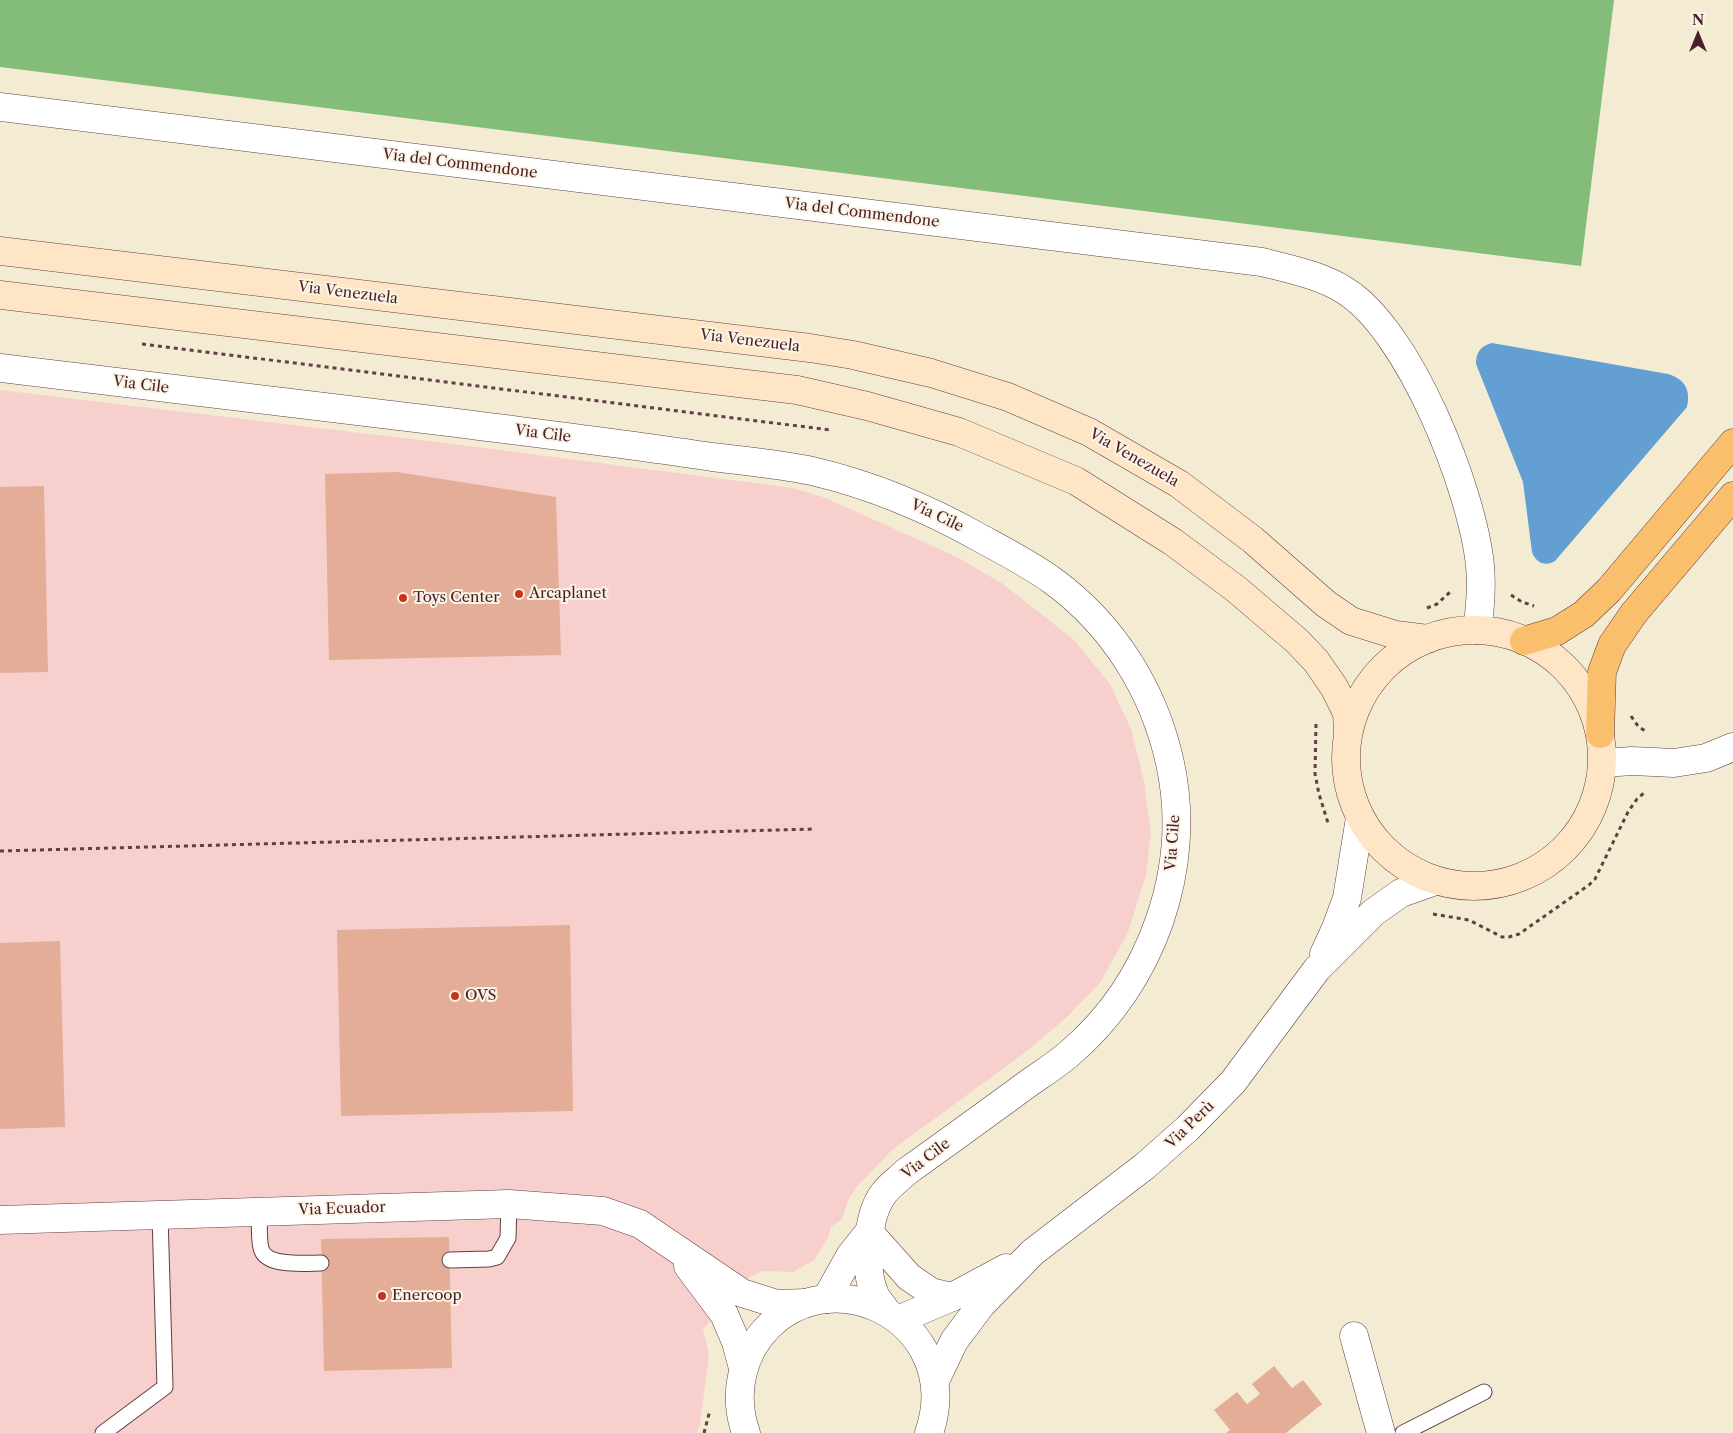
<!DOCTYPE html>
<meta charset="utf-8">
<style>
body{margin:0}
#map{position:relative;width:1733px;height:1433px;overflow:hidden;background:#f3ecd3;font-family:"Libre Caslon Text",serif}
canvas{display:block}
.north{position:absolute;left:1673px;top:10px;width:50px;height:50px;-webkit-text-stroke:4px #fcf5e5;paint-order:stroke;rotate:0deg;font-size:14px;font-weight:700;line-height:20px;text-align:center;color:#4a1f2b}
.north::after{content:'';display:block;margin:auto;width:18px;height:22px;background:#4a1f2b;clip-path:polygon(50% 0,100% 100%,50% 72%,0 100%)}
</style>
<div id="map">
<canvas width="1733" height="1433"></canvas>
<div class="north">N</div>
</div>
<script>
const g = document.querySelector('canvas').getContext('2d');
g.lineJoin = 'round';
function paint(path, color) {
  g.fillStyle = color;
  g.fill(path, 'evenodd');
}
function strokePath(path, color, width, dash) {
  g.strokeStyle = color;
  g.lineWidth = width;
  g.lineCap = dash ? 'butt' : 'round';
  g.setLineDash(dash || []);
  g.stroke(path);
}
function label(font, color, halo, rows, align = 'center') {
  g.font = font + ' "Libre Caslon Text",serif';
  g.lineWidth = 4;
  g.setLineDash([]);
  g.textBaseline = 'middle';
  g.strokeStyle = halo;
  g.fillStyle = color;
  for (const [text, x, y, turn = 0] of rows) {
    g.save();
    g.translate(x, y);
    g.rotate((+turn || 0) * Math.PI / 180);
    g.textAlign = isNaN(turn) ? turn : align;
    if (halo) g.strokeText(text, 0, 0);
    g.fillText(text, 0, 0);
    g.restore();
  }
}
const built = new Path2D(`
 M0,390l453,54 340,44 30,9 134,60 46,27 71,56 36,44 21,45 13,52 7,53 -5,41 -18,57 -28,51 -34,35 -39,33 -135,99 -37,39 -6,9 -7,21 -11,8 -3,11 -14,22 -21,12 -31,-1 -12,6 -47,52 6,26 -9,69 -3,9h-697z`);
const forest = new Path2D(`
 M0,0h1614l-33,266 -1581,-199z`);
const water = new Path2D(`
 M1492,343l176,31c17,5 23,16 19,33l-132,154c-10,6 -19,2 -23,-9l-9,-70 -47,-118c0,-11 4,-18 16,-21z`);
const building = new Path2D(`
 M397,472l159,25 5,158 -232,5 -4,-186z
 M44,486l4,186 -48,1v-186z
 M570,925l3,186 -232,5 -4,-186z
 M60,941l5,186 -65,2v-186z
 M449,1237l3,131 -128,3 -3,-132z
 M1274,1366l18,22 11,-8 19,24 -36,29h-60l4,-3 -16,-20 23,-18 10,12 13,-10 -8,-10z`);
const path = new Path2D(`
 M142,344l688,86
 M1511,595l11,7 12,4
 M1427,608l10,-4 13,-12
 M1631,716l7,10 7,5
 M1316,724l-1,50 4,20 9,29
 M0,851l814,-22
 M1433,914l36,6 33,17h7l10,-3 70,-49 6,-6 33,-67 9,-13 8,-7
 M704,1433l6,-23`);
const service = new Path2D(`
 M259,1212c1,10 -1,31 3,39 7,16 45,12 59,12
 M450,1260l39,-1 8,-2 11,-19 1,-34
 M103,1433l62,-46 -5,-172
 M1403,1433l81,-41`);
const minor = new Path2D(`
 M0,107l1262,155c27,7 58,13 82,28 66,40 129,202 136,276 2,21 0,44 -3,64
 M0,368c152,18 304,37 457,55 85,11 170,21 255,34 33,4 67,7 100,14 60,14 117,38 170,68 24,13 49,26 71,42 60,44 101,109 117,182 23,105 -18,220 -100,290 -16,14 -35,25 -52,38 -37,27 -74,54 -112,81 -7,7 -16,13 -22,21 -18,23 -20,77 -9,102 3,6 8,11 11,16
 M1603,763l29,-2 42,2 32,-5 27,-11
 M0,1220l509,-16 94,7 37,13 102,69 35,11 29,-1
 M869,1232l40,45 22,15 21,5
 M688,1266l36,48 12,28 7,26
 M826,1299l24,-43 19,-24
 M1354,1336l27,97`);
const tertiary = new Path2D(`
 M1324,954l12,-26 11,-30 13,-80
 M898,1320l54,-23 54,-29
 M935,1381l19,-40 27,-36 52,-53 112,-86 43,-38 45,-46 84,-113 57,-57 27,-19 34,-12
 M746,1433c-29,-83 48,-161 130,-126 20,9 36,23 47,42 15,27 16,55 6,84`);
const secondary = new Path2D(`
 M0,251l810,97 43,7 78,18 77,24 81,35 90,52 74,56 73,64 25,17 45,14 32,4
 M0,295l797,95 70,16 92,26 117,49 97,61 63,47 61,52 19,20 18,26 13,26 1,21
 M1346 758a128 128 0 1 1 256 0a128 128 0 1 1-256 0Z`);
const trunk = new Path2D(`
 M1524,641l33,-10 27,-17 25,-24 124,-147
 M1600,734l2,-62 10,-27 22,-32 99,-117`);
const markers = [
 [519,594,5,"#c8321e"],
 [403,598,5,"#c8321e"],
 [455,996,5,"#c8321e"],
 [382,1296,5,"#c8321e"]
];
const streetNames = [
 ["Via del Commendone",460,164,7],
 ["Via del Commendone",862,213,7],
 ["Via Venezuela",348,293,7],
 ["Via Venezuela",750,341,7],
 ["Via Cile",141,385,7],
 ["Via Cile",543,434,7],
 ["Via Venezuela",1134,458,30],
 ["Via Cile",937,516,25],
 ["Via Cile",1173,843,-86],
 ["Via Perù",1190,1125,-44],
 ["Via Cile",926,1159,-37],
 ["Via Ecuador",342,1209,-2]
];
const poiNames = [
 ["Arcaplanet",529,594],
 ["Toys Center",413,598],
 ["OVS",465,996],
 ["Enercoop",392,1296]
];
paint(built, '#f7d0cd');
paint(forest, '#84bc79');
paint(water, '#639fd3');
paint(building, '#e3ad98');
strokePath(service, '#633e44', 17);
strokePath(minor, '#633e44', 29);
strokePath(tertiary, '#633e44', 29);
strokePath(secondary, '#633e44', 29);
strokePath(trunk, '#633e44', 29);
strokePath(path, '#633e44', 3, [4, 4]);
strokePath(service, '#fff', 15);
strokePath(minor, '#fff', 28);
strokePath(tertiary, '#fff', 28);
strokePath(secondary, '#fde5c5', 28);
strokePath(trunk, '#f9bf6d', 28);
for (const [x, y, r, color] of markers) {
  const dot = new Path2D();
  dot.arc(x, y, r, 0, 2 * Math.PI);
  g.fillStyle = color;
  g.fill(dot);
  strokePath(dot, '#fcf5e5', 2);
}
label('15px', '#4a1f2b', '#fcf5e5', streetNames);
label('15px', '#4a1f2b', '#fcf5e5', poiNames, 'left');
</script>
